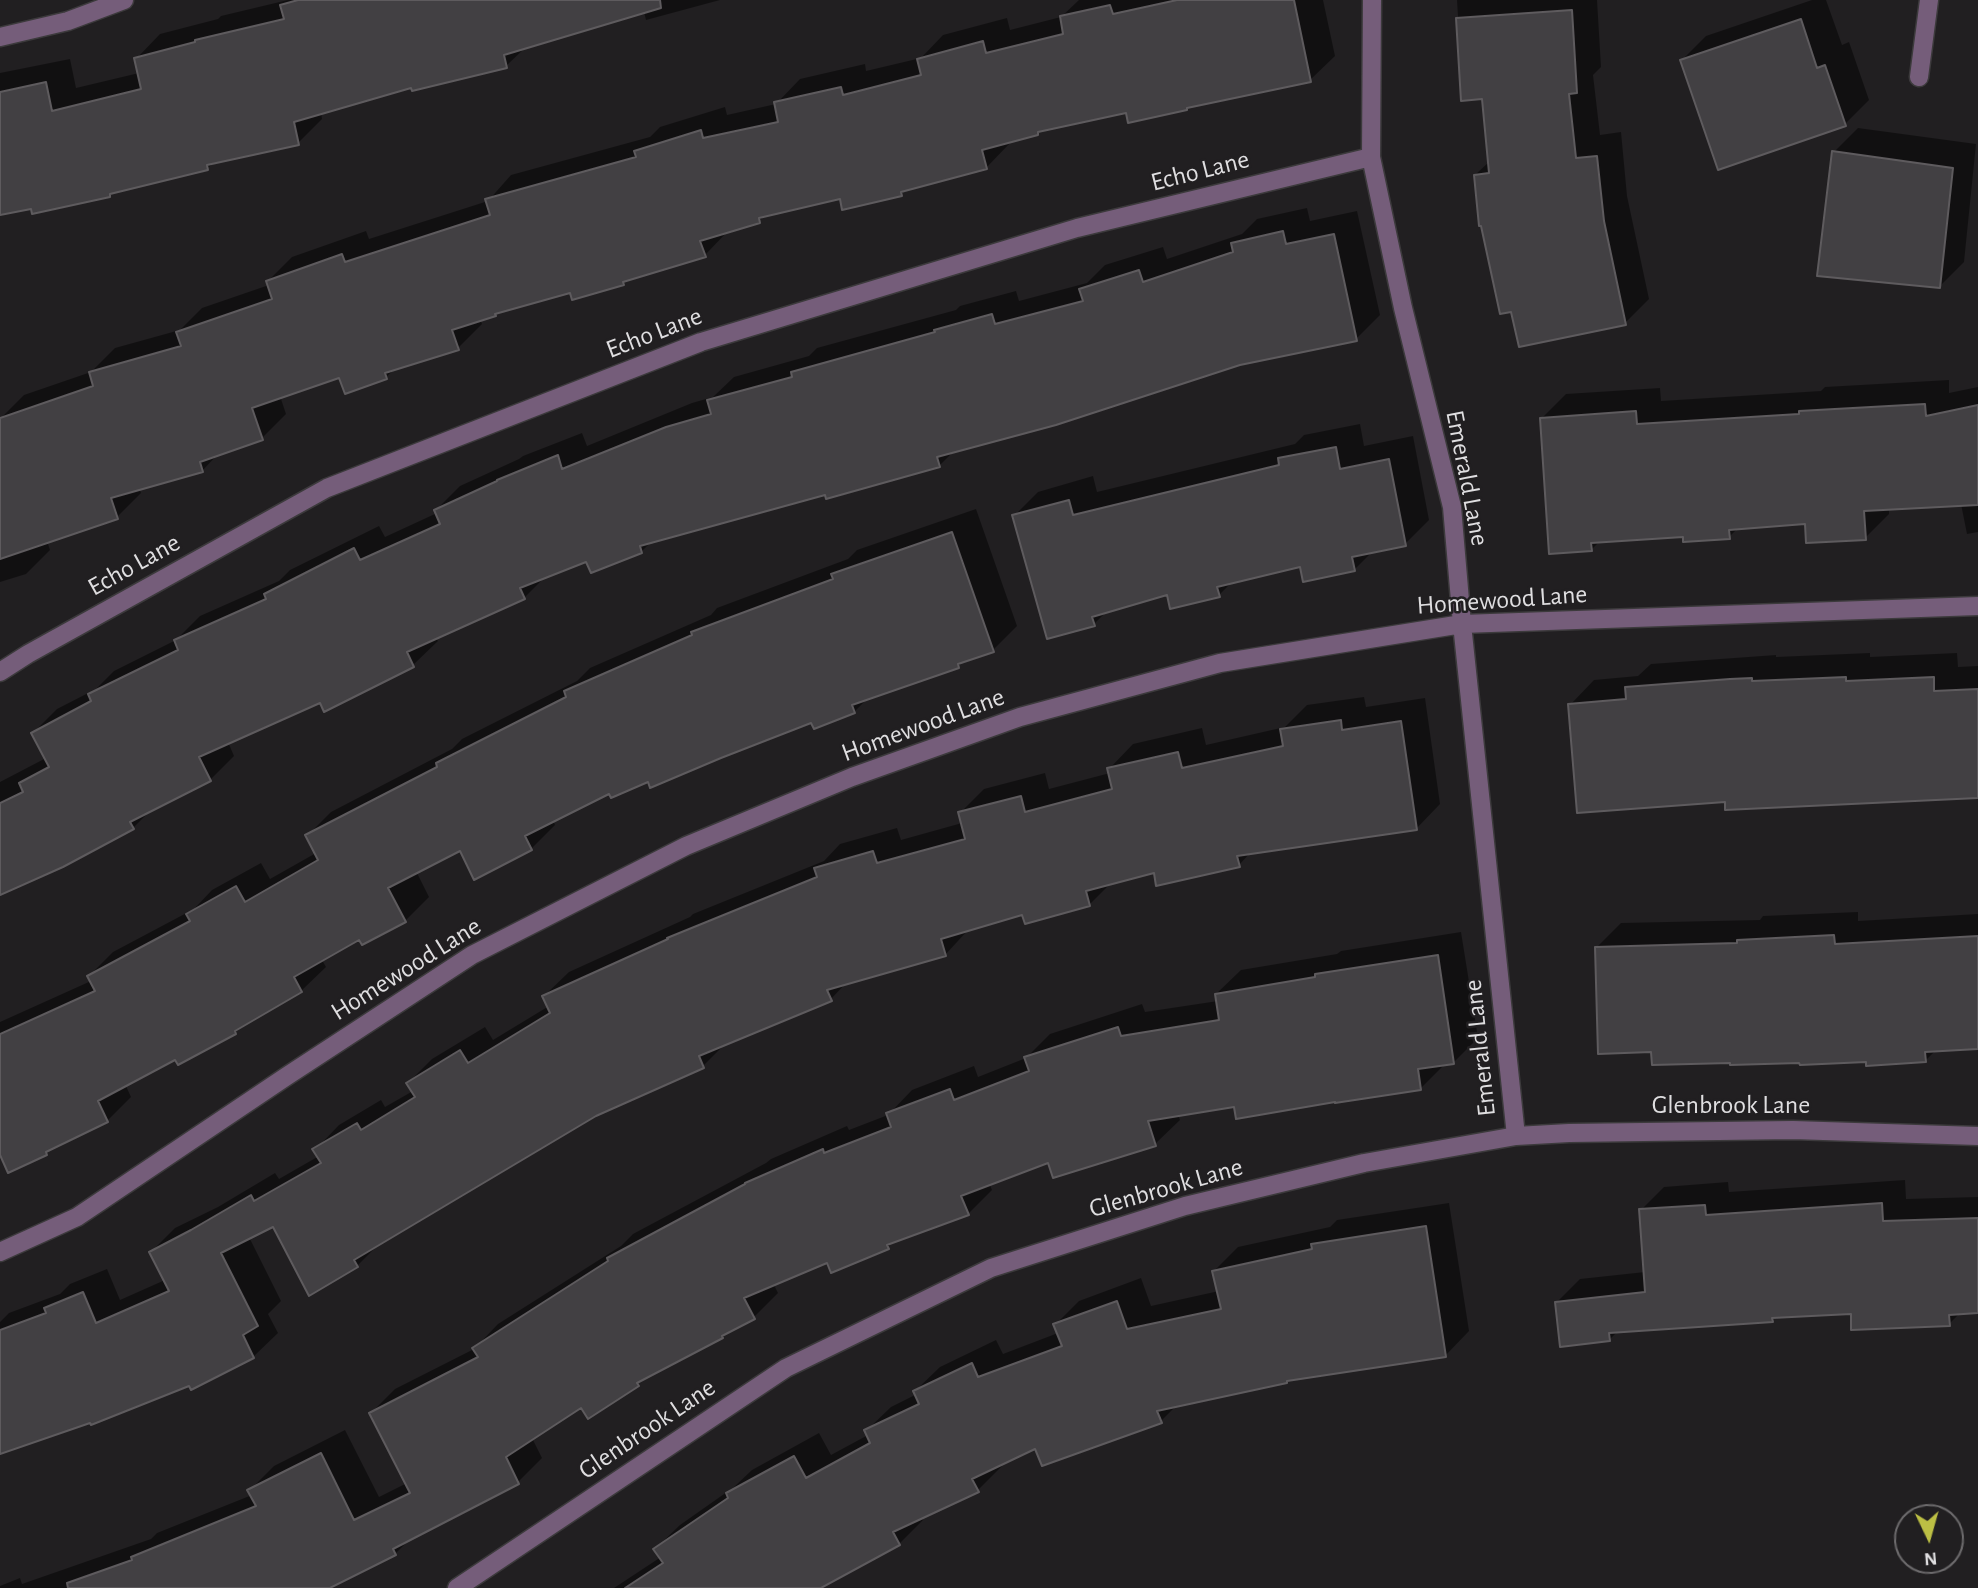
<!DOCTYPE html>
<style>
body{margin:0}
#map{position:relative;width:1978px;height:1588px;overflow:hidden;background:#211f21;font-family:"Alegreya Sans",sans-serif}
canvas{display:block}
.north{position:absolute;left:1894px;top:1504px;width:70px;height:70px;box-sizing:border-box;background:#211f21;border:2px solid #6d6b6d;border-radius:50%;rotate:175deg;font-size:19px;font-weight:700;line-height:28px;text-align:center;color:#dfdee0}
.north::after{content:'';display:block;margin:auto;width:24px;height:32px;background:#bcbf44;clip-path:polygon(50% 0,100% 100%,50% 72%,0 100%)}
</style>
<div id="map">
<canvas width="1978" height="1588"></canvas>
<div class="north">N</div>
</div>
<script>
const g = document.querySelector('canvas').getContext('2d');
g.lineJoin = 'round';
function paint(path, color) {
  g.fillStyle = color;
  g.fill(path, 'evenodd');
}
function strokePath(path, color, width, dash) {
  g.strokeStyle = color;
  g.lineWidth = width;
  g.lineCap = dash ? 'butt' : 'round';
  g.setLineDash(dash || []);
  g.stroke(path);
}
function label(font, color, halo, rows, align = 'center') {
  g.font = font + ' "Alegreya Sans",sans-serif';
  g.lineWidth = 5;
  g.setLineDash([]);
  g.textBaseline = 'middle';
  g.strokeStyle = halo;
  g.fillStyle = color;
  for (const [text, x, y, turn = 0] of rows) {
    g.save();
    g.translate(x, y);
    g.rotate((+turn || 0) * Math.PI / 180);
    g.textAlign = isNaN(turn) ? turn : align;
    if (halo) g.strokeText(text, 0, 0);
    g.fillText(text, 0, 0);
    g.restore();
  }
}
const shadow = new Path2D(`
 M288,0h432l-74,20 -2,-8 -118,35 -20,19 -94,20 -91,26 1,7 -24,24 -84,19 -7,7 -94,23 -3,3 -110,18v-140l70,-14 6,29 63,-15 -3,-14 24,-25 58,-15 3,-3z
 M1079,0h244l12,56 -25,24 -183,31 -85,19 -5,4 -27,7v2l-24,25 -80,21 -5,5 -60,3 -74,17 -8,7 -30,9 -24,25 -77,24 -5,4 -52,8 -73,20 -18,8 2,5 -24,24 -62,20 -10,9 -46,-2 -60,21 6,18 -24,24 -43,15 -17,18 -63,17 2,5 -24,24 -70,24 3,9 -24,24 -26,8v-163l24,-24 67,-23 24,-24 65,-18 22,-22 67,-23 -1,-4 24,-24 74,-26 3,8 119,-38 23,-26 139,-38 10,-10 65,-20 2,8 49,-11 24,-25 65,-15 1,7 55,-13 22,-23 64,-17 3,12 51,-13z
 M1457,0h140l4,67 -8,8 7,60 21,-3 6,64 22,103 -24,24 -113,-13 -37,-135 15,-14 -7,-64 -20,2z
 M1812,0h14l16,45 7,-3 20,58 -24,24 -163,-64 24,-24z
 M1858,128l118,16 -12,118 -24,24 -106,-134z
 M1307,208l3,13 47,-10 23,104 -24,24 -117,25 -284,86 -16,16 -113,27 -174,48 -11,11 -54,8 -41,16 -22,22 -88,40 2,3 -25,24 -88,44 -5,-8 -92,41 6,14 -24,24 -58,29 -19,19 -133,66v-112l46,-24 -13,-25 24,-24 39,-20 18,-18 62,-31 24,-24 79,-35 11,-11 89,-44 6,11 52,-24 -1,-3 24,-24 59,-27 4,-3 59,-23 5,13 105,-43 21,-6 21,-20 75,-21 8,-8 139,-38 4,-4 56,-15 3,10 68,-18 18,-18 58,-18 4,12 75,-25 15,-15z
 M1949,380v13l29,-6v145l-11,2 -6,-30 -72,4v6l-24,24 -58,-16 -68,5 -10,10 -44,-2 -84,5 -10,10 -49,-132 24,-24 94,-6 1,13 160,-10 4,-4z
 M1360,424l4,22 49,-10 16,84 -24,24 -32,7 -19,19 -53,-5 -69,17 -13,13 -51,-2 -60,17 -14,14 -80,-108 24,-24 55,-16 4,16 198,-48 9,-9z
 M976,509l41,117 -24,24 -30,11 -5,5 -90,32 -14,14 -42,9 -164,58 -38,12 -57,29 2,5 -24,24 -70,-1 -45,23 13,26 -24,24 -45,17 -38,22 4,7 -25,24 -58,33 -8,9 -59,24 -51,27 6,13 -24,24 -53,25 -8,7 -46,-3v-128l91,-41 -2,-5 24,-24 81,-43 18,-19 49,-27 9,16 46,-26 -9,-17 24,-24 121,-63 10,-10 115,-58 13,-13 121,-53 6,-7 131,-49 9,-9z
 M1870,653v4l87,-4 1,14 20,-1v130l-251,5 -157,-96 24,-25 44,-4 13,-12 125,-9v2z
 M1364,697l2,10 59,-9 15,106 -24,25 -165,23 -12,13 -84,6 -44,12 -22,22 -65,8 -55,16 -24,26 -98,27 -16,17 -104,43 -24,24 -107,49 -215,127 -24,24 -83,-41 -25,12 32,64 -13,13 10,19 -25,24 -162,63 -91,32v-130l9,-9 51,-19 10,-10 37,-15 13,31 45,-20 -14,-28 24,-24 43,-21 57,-34 4,6 40,-23 -4,-6 24,-25 42,-25 4,7 28,-16 -5,-8 24,-24 53,-32 8,13 56,-34 -5,-10 25,-24 121,-55 3,-3 131,-53 16,-17 57,-16 4,12 61,-17 -2,-10 24,-24 61,-16 4,16 61,-16 -1,-4 24,-25 69,-16 4,17 79,-18 22,-22z
 M1858,912v9l120,-7v134l-42,2 -11,11h-194l-78,-11 -57,-102 25,-25 139,-3 3,-4z
 M1461,932l17,106 -24,24 -9,2 -25,25 -185,16 -57,10 2,5 -25,24 -106,17 -60,22 3,7 -24,24 -74,27 -6,6 -60,14 -55,22 5,10 -24,24 -27,14 -5,5 -75,39 -9,9 -57,22 -49,32 10,20 -24,24 -107,56 -16,16 -85,34h-310v-2l20,-8 2,6 129,-45 6,-6 95,-38 -2,-5 24,-24 71,-36 34,67 28,-14 -36,-70 24,-24 79,-40 24,-25 123,-78 12,-12 133,-71 5,-4 76,-33 2,4 39,-15 24,-25 62,-24 4,11 48,-19 24,-24 92,-30 3,8 73,-11 -2,-7 25,-24 96,-16 4,-3z
 M1905,1180l1,19 72,-2v114l-17,1 -12,12 -97,-11 -76,3 -4,4 -153,10 -10,10 -52,-38 23,-23 65,-7 -4,-62 23,-23 64,-5 1,10z
 M1449,1203l20,128 -24,25 -155,22 -4,4 -109,23 -16,16 -125,25 -35,17 1,3 -24,24 -56,27 1,3 -24,24 -81,44h-204l47,-31 -6,-8 25,-24 54,-38 18,-17 67,-37 12,22 37,-20 -2,-4 25,-24 26,-13 -2,-3 25,-24 56,-27 7,14 55,-21 -3,-8 24,-24 62,-23 10,28 68,-15 -5,-20 24,-24 92,-20 7,-7z`);
const building = new Path2D(`
 M298,0h362l1,8 -157,47 3,13 -95,23 -1,-3 -117,34 5,23 -92,20 1,5 -98,24v3l-78,17 -1,-5 -31,6v-123l46,-10 6,29 89,-22 -7,-31 61,-16v-2l89,-21 -4,-14z
 M1177,0h117l17,82 -124,26v2l-59,13 -2,-10 -88,19v3l-56,15 5,19 -86,23 1,4 -60,14 -2,-11 -81,19 1,5 -60,18 6,16 -83,25 1,3 -52,15 -2,-7 -75,21 1,2 -44,14 7,20 -74,23 2,6 -42,15 -6,-16 -87,30 11,32 -63,22 3,10 -92,26 7,21 -118,40v-141l93,-32 -4,-14 92,-26 -5,-14 96,-33 -6,-18 76,-27 3,8 145,-47 -5,-16 151,-42 -2,-6 67,-21 2,8 75,-16 -4,-20 67,-15 2,8 78,-20 -4,-16 66,-18 3,12 77,-19 -3,-18 50,-11 3,9z
 M1572,10l5,83 -8,1 7,64 21,-2 7,65 22,104 -107,22 -8,-35 -11,2 -19,-88h-2l-5,-51 15,-2 -7,-74 -21,2 -5,-83z
 M1801,19l16,49 8,-3 21,61 -128,44 -38,-110z
 M1832,151l121,17 -13,120 -123,-12z
 M1283,231l3,13 48,-10 23,107 -117,24 -184,60 -119,32 3,10 -114,32 -1,-4 -185,51 2,7 -51,20 -5,-11 -66,26 5,11 -118,53 7,15 -90,45 -4,-9 -121,54 12,24 -81,41 4,7 -71,38 -63,28v-92l23,-11 -4,-9 30,-16 -18,-34 60,-32 -3,-7 90,-44 -4,-10 92,-41 -2,-5 90,-46 6,12 80,-36 -6,-14 63,-29v-1l61,-25 4,14 104,-42 45,-13 -4,-14 85,-23 -1,-5 144,-40 -1,-2 58,-16 3,10 88,-23 -4,-12 60,-19 4,12 90,-30 -2,-9z
 M1925,404l1,12 52,-11v100l-114,6 2,29 -60,3 -1,-19 -76,6 1,9 -47,3v-5l-92,6 1,8 -43,3 -9,-136 96,-7 1,13 162,-10v-3z
 M1336,447l4,22 49,-10 17,87 -54,11 3,14 -52,11 -3,-15 -83,20 3,10 -50,12 -3,-14 -75,22 3,9 -48,13 -35,-124 57,-15 4,15 206,-50 -1,-7z
 M952,532l42,120 -36,12 1,4 -107,37 3,8 -41,16 -3,-6 -90,35 -71,30 -2,-6 -37,16 -2,-4 -84,42 7,14 -58,30 -14,-29 -72,37 18,34 -44,23 -3,-5 -65,37 8,15 -67,39 1,3 -58,31 -3,-5 -77,41 10,21 -62,30 1,3 -39,18 -8,-18v-121l95,-43 -8,-15 103,-55 -4,-7 50,-28 9,16 73,-42 -13,-25 132,-68 -1,-4 130,-66 -2,-6 128,-56 -1,-3 142,-53 -2,-5z
 M1846,677v4l88,-4v14l44,-2v109l-253,12v-8l-148,11 -9,-109 58,-5 -1,-12 105,-8 22,-1v3z
 M1341,720l1,10 59,-9 16,109 -180,26 3,11 -84,19 -2,-13 -68,18 4,15 -65,18 -3,-9 -81,24 5,17 -119,34 5,11 -133,55 5,12 -108,48 -242,144 4,7 -49,29 -36,-69 -52,26 37,73 -15,9 11,23 -63,32 -2,-4 -98,39 -1,-2 -90,31v-124l46,-17 -2,-5 39,-16 13,31 73,-32 -20,-39 42,-22 60,-35 3,6 67,-38 -9,-14 45,-26 4,7 54,-33 -9,-14 54,-33 8,13 82,-50 -8,-17 126,-57 -1,-1 150,-61 -3,-9 59,-17 4,12 88,-24 -7,-27 63,-16 4,16 87,-23 -5,-21 71,-16 4,16 101,-22 -3,-17z
 M1834,935l1,9 143,-8v113l-53,3 1,10 -60,4v-4l-66,3 -1,-2 -69,2v-2l-78,2 -1,-13 -53,2 -3,-107 142,-4v-3z
 M1438,955l16,109 -36,5 3,21 -86,13v-1l-99,17 -2,-12 -86,14 8,25 -103,32 -5,-15 -87,33 8,19 -82,30 2,4 -58,24 -4,-10 -83,35 11,21 -33,17 1,2 -86,45 2,3 -51,33 -7,-11 -75,49 13,27 -126,65 3,6 -66,33h-262l-1,-5 65,-23 -1,-3 125,-51 -9,-16 74,-37 33,67 56,-27 -41,-80 109,-56 -6,-9 136,-87 -1,-3 138,-74v-1l78,-34 1,4 67,-26 -5,-14 64,-24 4,11 75,-29 -5,-14 94,-30 3,9 98,-16 -4,-26 100,-17v-3z
 M1882,1203l1,18 95,-3v95l-29,2 1,11 -99,4v-16l-79,4 1,4 -164,11 1,8 -50,6 -5,-45 90,-10 -6,-83 66,-4 1,10z
 M1426,1226l20,131 -159,24v2l-130,28 5,12 -120,43 -7,-17 -63,30 7,13 -86,40 7,13 -79,43h-196l38,-25 -10,-14 75,-51 -2,-5 68,-37 12,22 64,-35 -6,-13 55,-26 -6,-13 59,-28 6,14 84,-31 -9,-22 64,-23 10,28 94,-20 -9,-38 100,-22 -1,-5z`);
const minor = new Path2D(`
 M1372,0l-1,157 32,151 49,199 10,117 54,512
 M0,37l68,-16 56,-21
 M1919,77l10,-77
 M0,672l28,-18 299,-166 374,-146 376,-114 294,-71
 M0,1252l77,-35 210,-141 185,-121 214,-109 166,-69 168,-60 200,-54 242,-39 516,-18
 M457,1588l329,-220 205,-100 194,-62 179,-43 152,-27 53,-3 224,-3 185,6`);
const streetNames = [
 ["Echo Lane",1200,171,-14],
 ["Echo Lane",654,333,-21],
 ["Emerald Lane",1467,478,79],
 ["Echo Lane",134,565,-29],
 ["Homewood Lane",1502,600,-4],
 ["Homewood Lane",923,725,-20],
 ["Homewood Lane",406,969,-32],
 ["Emerald Lane",1480,1048,-96],
 ["Glenbrook Lane",1731,1105],
 ["Glenbrook Lane",1166,1188,-16],
 ["Glenbrook Lane",647,1429,-34]
];
paint(shadow, '#0007');
paint(building, '#424043');
strokePath(building, '#5e5b5e', 2);
strokePath(minor, '#3c3a3c', 21);
strokePath(minor, '#755d7a', 18);
label('26px', '#dfdee0', '#211f21', streetNames);
</script>
